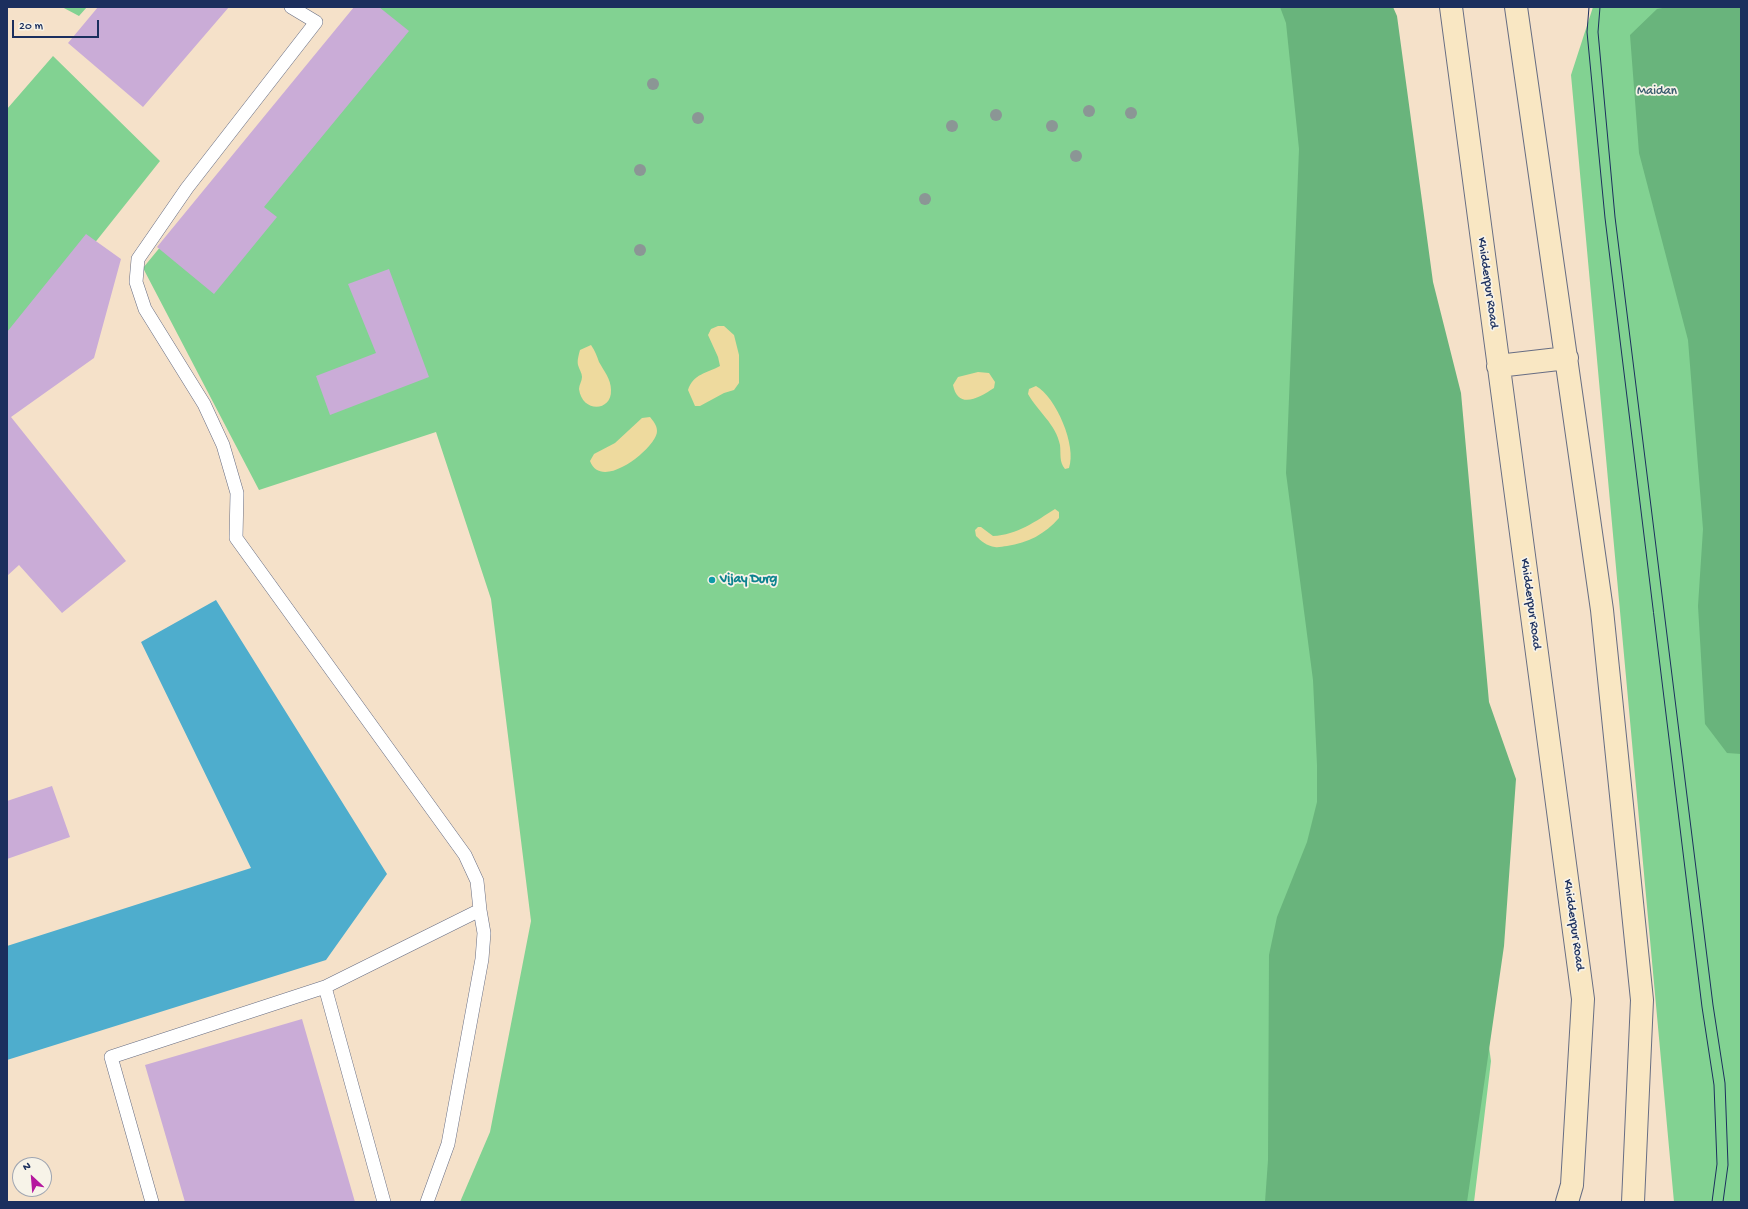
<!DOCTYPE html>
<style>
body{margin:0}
#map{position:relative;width:1748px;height:1209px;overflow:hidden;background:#f5e1c9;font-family:"Gochi Hand",sans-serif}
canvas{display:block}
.frame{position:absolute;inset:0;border:8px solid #1b2f5e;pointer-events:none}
.north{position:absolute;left:12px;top:1157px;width:40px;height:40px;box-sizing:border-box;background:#f7f3e8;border:1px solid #9fa5b1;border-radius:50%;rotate:334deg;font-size:11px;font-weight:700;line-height:16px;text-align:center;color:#1b2f5e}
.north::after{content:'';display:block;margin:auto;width:14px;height:18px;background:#b5179e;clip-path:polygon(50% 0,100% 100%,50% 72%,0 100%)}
.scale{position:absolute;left:12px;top:20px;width:87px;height:18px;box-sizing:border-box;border:2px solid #1b2f5e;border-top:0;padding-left:5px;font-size:12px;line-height:14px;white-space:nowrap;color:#1b2f5e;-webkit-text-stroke:3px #f7f3e8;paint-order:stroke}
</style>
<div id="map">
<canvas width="1748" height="1209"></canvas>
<div class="frame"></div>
<div class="north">N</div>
<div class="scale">20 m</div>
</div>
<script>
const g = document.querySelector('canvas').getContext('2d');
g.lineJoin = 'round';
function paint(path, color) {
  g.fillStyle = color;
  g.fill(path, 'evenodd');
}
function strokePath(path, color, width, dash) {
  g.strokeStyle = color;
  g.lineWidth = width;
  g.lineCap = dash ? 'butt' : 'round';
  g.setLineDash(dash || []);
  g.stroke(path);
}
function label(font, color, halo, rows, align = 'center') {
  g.font = font + ' "Gochi Hand",sans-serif';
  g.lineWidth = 3.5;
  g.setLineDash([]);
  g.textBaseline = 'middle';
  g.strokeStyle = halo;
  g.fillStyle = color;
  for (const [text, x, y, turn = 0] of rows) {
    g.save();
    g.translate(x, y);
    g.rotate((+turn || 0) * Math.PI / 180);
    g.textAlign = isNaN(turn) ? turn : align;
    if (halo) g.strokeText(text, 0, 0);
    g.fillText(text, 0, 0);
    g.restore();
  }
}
const green = new Path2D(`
 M62,7h25l-8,9z
 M357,7h982l6,11 146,1043 -17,141h-1014l30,-70 41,-211 -40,-322 -55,-167 -177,58 -116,-222z
 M1593,7h148v1195h-67l-103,-1127z
 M53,56l107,105 -153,192v-244z`);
const forest = new Path2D(`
 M1280,7h113l4,9 36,266 28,111 28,309 27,77 -12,167 -37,256h-202l3,-42 1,-205 8,-38 30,-75 10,-40v-37l-4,-85 -27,-207 13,-324 -13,-126z
 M1668,7h73v747l-14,-1 -22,-29 -7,-118 5,-77 -15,-189 -49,-187 -9,-118 27,-26z`);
const sand = new Path2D(`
 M718,326h6l10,9 5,20v28l-5,7 -10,3 -24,13h-5l-7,-16c5,-16 19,-17 32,-24l-2,-9 -10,-22 3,-6z
 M591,345c4,6 6,11 8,17 5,9 12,17 12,28 1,22 -29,23 -32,-1 0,-4 3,-8 3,-12 0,-4 -3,-8 -4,-12 -1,-5 1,-11 2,-15z
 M978,372l11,1 6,9 -1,6c-15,10 -36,22 -41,-3l5,-8z
 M1036,386c20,11 41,60 33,82l-4,1c-6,-7 -4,-15 -5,-24 -4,-21 -22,-33 -32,-51l1,-5z
 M650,417c3,4 7,8 7,14 1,15 -55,62 -67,30l4,-7 21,-11 27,-25z
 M1055,509l4,3v6c-14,16 -31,25 -52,28 -4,0 -9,2 -12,1 -8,-1 -14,-6 -19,-11l-1,-6 3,-3h3l12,9c24,-1 43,-15 62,-27z`);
const water = new Path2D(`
 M216,600l171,274 -61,86 -319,100v-114l244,-78 -110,-226z`);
const building = new Path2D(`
 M98,7h131l-86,100 -75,-64z
 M354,7h25l30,24 -145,176 13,10 -63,77 -57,-47z
 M86,234l35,25 -27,99 -83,59 115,144 -64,52 -43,-48 -12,11v-244z
 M389,269l40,108 -99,38 -14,-39 60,-23 -28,-69z
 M52,786l18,51 -63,22v-58z
 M302,1019l53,183h-170l-40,-137z`);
const lane = new Path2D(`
 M325,987l59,215
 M152,1202l-41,-145 214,-70 155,-77 -3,-29 -12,-26 -229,-317 1,-45 -14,-48 -19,-41 -59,-95 -9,-27 2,-23 49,-71 129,-166 -25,-15
 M427,1202l21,-58 34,-185 2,-26 -4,-23`);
const secondary = new Path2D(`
 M1451,7l132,992 -11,186 -5,17
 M1516,7l86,603 40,390 -9,202
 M1498,366l69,-8`);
const tram = new Path2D(`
 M1589,7l-2,25 18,186 97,789 12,78 3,79 -5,38
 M1600,7l-2,25 17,185 98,788 12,78 3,82 -5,37`);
const trees = [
 [653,84],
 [1089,111],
 [1131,113],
 [996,115],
 [698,118],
 [952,126],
 [1052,126],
 [1076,156],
 [640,170],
 [925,199],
 [640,250]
];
const markers = [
 [712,580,4,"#0f9aa8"]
];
const parkNames = [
 ["Maidan",1657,92]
];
const streetNames = [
 ["Khidderpur Road",1487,283,82],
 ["Khidderpur Road",1530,604,82],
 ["Khidderpur Road",1573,925,82]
];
const cultureNames = [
 ["Vijay Durg",720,580]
];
paint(green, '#82d292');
paint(forest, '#69b47c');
paint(sand, '#eeda9e');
paint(water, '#4eadcd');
paint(building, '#caacd7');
strokePath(lane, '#676d83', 14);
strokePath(secondary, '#676d83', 24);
strokePath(lane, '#fff', 13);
strokePath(secondary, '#f9e7c3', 22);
strokePath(tram, '#1b2f5e', 1);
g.fillStyle = '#8b9695';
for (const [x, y] of trees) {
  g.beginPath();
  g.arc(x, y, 6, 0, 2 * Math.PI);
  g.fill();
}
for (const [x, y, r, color] of markers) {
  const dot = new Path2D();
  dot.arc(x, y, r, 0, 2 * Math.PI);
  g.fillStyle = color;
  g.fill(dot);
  strokePath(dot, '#f7f3e8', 1.5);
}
label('13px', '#35586b', '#f7f3e8', parkNames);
label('13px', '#1b2f5e', '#f7f3e8', streetNames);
label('bold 13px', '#0d838f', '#f7f3e8', cultureNames, 'left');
</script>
